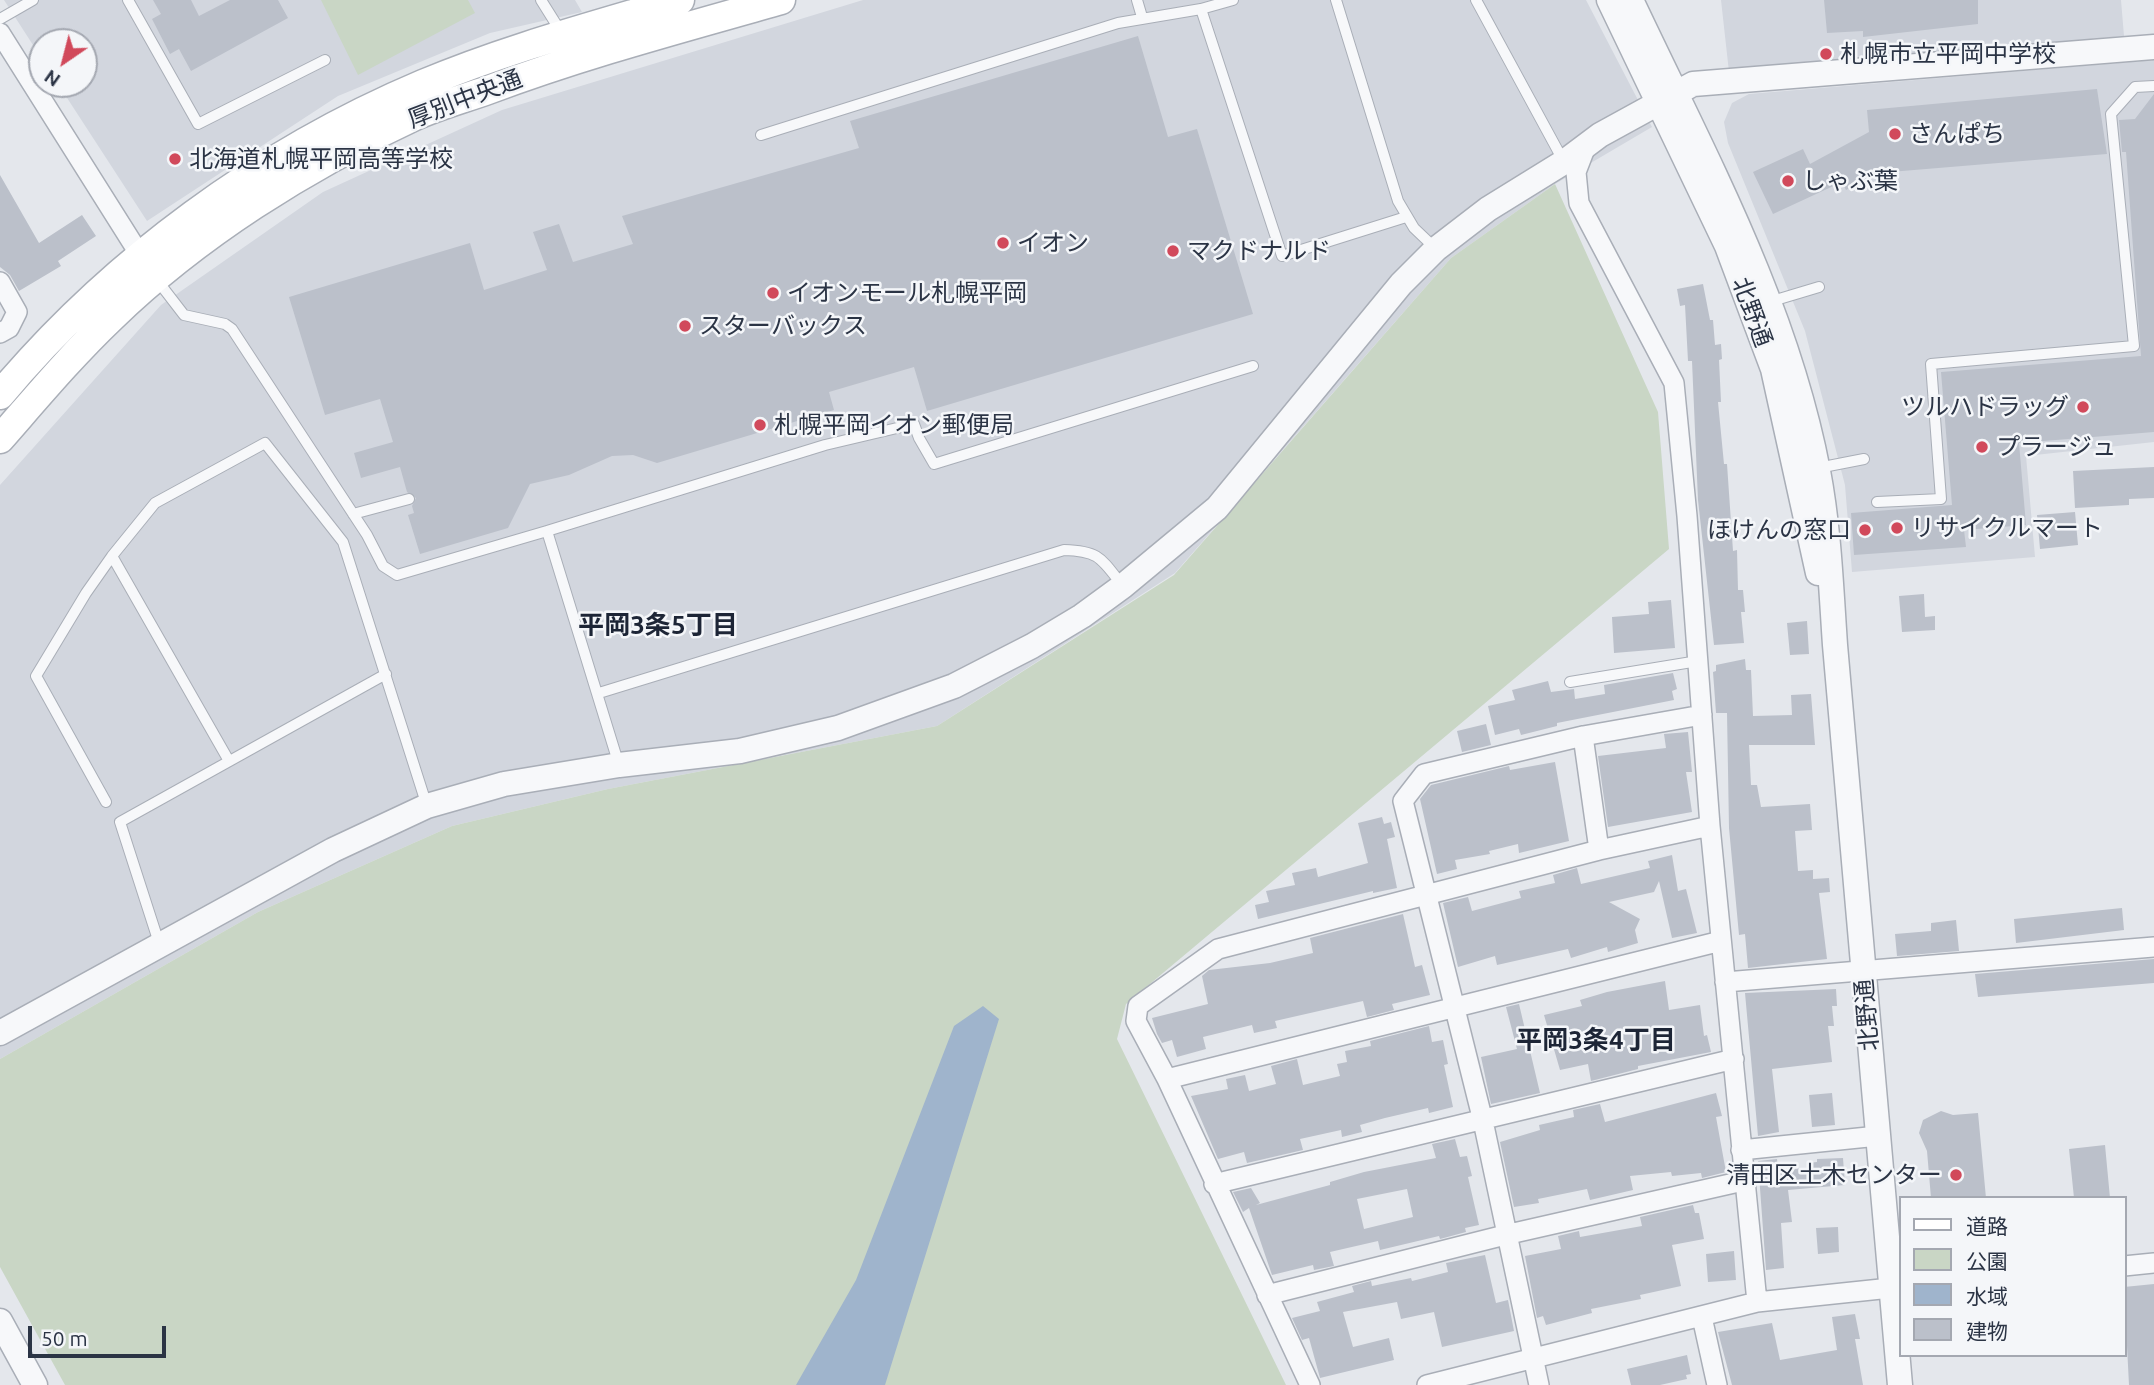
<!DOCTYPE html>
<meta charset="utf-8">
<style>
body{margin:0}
#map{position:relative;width:2154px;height:1385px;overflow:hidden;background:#e4e7ec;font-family:Ubuntu,"Noto Sans JP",sans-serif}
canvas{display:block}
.legend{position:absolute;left:1899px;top:1196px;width:228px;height:161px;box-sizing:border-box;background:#f4f6f9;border:2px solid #a4a8b1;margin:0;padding:9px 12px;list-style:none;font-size:21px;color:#2b3445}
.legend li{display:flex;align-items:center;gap:14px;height:35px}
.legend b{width:35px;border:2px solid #a4a8b1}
.north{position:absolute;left:28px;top:28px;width:70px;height:70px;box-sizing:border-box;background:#f4f6f9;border:2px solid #a4a8b1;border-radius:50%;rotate:215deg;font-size:19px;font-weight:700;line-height:28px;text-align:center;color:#2b3445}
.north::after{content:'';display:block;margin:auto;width:24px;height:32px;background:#d1495b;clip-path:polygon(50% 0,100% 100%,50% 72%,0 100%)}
.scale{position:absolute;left:28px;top:1326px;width:138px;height:32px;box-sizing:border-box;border:4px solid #2b3445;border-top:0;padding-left:9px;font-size:21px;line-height:24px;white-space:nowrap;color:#2b3445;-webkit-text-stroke:5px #f4f6f9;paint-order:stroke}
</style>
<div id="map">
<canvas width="2154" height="1385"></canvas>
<ul class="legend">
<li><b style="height:9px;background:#fff"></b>道路</li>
<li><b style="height:19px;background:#c9d6c5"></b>公園</li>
<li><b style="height:19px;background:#9fb4cc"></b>水域</li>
<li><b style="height:19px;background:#bbc0ca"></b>建物</li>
</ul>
<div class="north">N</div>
<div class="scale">50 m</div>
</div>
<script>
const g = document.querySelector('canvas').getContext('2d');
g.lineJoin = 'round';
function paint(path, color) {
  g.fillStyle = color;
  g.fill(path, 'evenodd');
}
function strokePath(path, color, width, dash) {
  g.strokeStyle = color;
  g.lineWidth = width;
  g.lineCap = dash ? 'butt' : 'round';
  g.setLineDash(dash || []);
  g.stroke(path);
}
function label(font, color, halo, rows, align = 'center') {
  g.font = font + ' Ubuntu,"Noto Sans JP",sans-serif';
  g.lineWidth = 5;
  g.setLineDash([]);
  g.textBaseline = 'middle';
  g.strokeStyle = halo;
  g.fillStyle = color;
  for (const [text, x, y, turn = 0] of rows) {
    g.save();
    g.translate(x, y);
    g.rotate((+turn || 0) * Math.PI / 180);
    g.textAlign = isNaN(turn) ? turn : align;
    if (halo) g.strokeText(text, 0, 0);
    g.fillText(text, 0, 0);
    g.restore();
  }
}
const built = new Path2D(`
 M4,0h571l7,12 -92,21 -152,63 -191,125 -89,-137h26v-42h-42v17z
 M863,0h723l66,127 -97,57 -104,74 -276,315 -238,153 -329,63 -156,37 -194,86 -258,147v-574l161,-180 162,-113 179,-82z
 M1721,0h400l3,36 -395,36z
 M2154,60v382l-128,14 9,101 -183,15 -7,-87 -40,-154 -77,-188 -4,-21 8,-19 17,-9z`);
const green = new Path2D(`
 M321,0h147l7,13 -117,62z
 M1555,184l103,228 11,137 -543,455 -9,35 169,346h-1221l-65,-118v-208l258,-147 194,-86 156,-37 329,-63 237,-151 277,-317z`);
const water = new Path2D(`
 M983,1006l16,13 -114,366h-89l60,-105 98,-254z`);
const building = new Path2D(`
 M153,0h38l8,16 31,-16h48l10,18 -97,53 -12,-22 -9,5 -18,-35 9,-5z
 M1824,0h154v24l-115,13v-6l-36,2z
 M1138,36l30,101 29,-8 56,185 -326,97 -13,-44 -85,25 5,18 -177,53 -24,-8 -21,1 -43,19 -39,9 -22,44 -88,26 -12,-39 6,-2 -2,-7 4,-8 -9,-6 -7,-25 -39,11 -7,-25 39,-11 -13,-43 -55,16 -36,-118 181,-54 14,47 63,-20 -14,-38 26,-8 14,38 60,-18 -11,-28 237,-68 -9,-27z
 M2097,89l10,65 -229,19 -32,17 -4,-8 -69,32 -20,-42 50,-23 7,15 59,-32 -2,-22z
 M2154,94v338l-135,11 7,82 -62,5 2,17 -112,8 -3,-42 101,-8 -11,-133 200,-16 -15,-204h-4l-3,-32 16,-1z
 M0,175l39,68 43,-28 14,21 -38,25 3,5 -42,25 -9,-16 -10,-8z
 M1703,284l7,36h3l2,25 6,-1 1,15 -3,1 2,42h-3l6,62h3l6,87 4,-1 1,40h5l2,22h-4l3,31 -30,2 -16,-145 -6,-139h-4l-3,-56 -5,1 -3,-17z
 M2154,467v31l-25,1v6l-54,3 -2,-37z
 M2075,512l3,33 -38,4 -3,-34z
 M1924,594l1,23 10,-1v14l-33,2 -3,-36z
 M1671,600l4,48 -61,5 -2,-36 37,-3 -1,-12z
 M1807,621l2,33 -19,1 -3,-32z
 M1745,659l1,11h5l2,46 39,-1 -1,-20 20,-1 4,51h-66l2,40h6l4,22 49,-3 2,26 -17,1 3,40 15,-1v9l16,-1 1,14 -11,1 8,66 -79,9 -3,-34 -6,1 -10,-107 -2,-115h-11l-3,-41 3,-1v-6z
 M1673,673l4,16 -5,2 2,9 -117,23v3l-36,9 -2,-6 -24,6 -7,-29 27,-6 -3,-10 36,-9 3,11 23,-3 1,10 30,-5 -1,-9z
 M1486,724l5,21 -29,7 -5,-21z
 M1688,732l4,40h-6l6,40 -84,15 -10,-71 68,-8 -2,-14z
 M1555,762l14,79 -50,12 -1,-9 -29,7 1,3 -35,6 2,9 -20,5 -17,-75 11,-14 78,-19 1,4z
 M1382,817l2,7 7,-2 4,15 -8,2 10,49 -24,5v-2l-115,28 -3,-14 14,-3 -3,-11 29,-6 -3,-12 24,-5 2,9 50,-14 -10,-40z
 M1672,855l6,36 8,-2 11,44 -25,5 -13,-57 -5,11 -45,10 31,17 -5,11 3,13 -30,9 -1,-5 -36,11 -3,-9 -71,16 -2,-9 -37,11 -15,-64 25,-6 4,14 49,-13 -2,-7 36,-8 -2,-8 24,-7 4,16 69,-16 -2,-7z
 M2122,908l2,22 -108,13 -2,-24z
 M1403,914l12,53 7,-2 8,30 -38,9 2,6 -27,7 -4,-16 -88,20 2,7 -23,5 -2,-8 -49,12 3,12 -29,8 -5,-17 -10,3 -5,-9 -5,-16 56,-14 -6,-28 7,-6 61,-7 43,-10 -3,-15z
 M1956,920l3,31 -62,5 -2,-22 36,-3v-8z
 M2154,959v24l-176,14 -3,-23z
 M1665,981l4,29 31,-5 4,31 3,-1 4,17 -73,14v3l-47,12 -3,-17 -28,6 -16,-55 38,-9 -2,-6 27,-8z
 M1836,989l1,17h-5l2,20h-6l4,36 -60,7 7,63 -21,4 -13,-143z
 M1519,1004l21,89 -49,11 -10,-47 36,-8 -11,-42z
 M1429,1026l3,16 11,-2 5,24 -4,1 9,42 -24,6 -1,-5 -43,10 -25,7 2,7 -20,5 -1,-7 -41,9 3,11 -56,13 -3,-11 -26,7 -27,-63 37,-7 -2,-10 19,-4 4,16 27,-7 -5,-18 26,-7 6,26 37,-9 -3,-12 10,-2 -2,-11 26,-5 -1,-5z
 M1716,1093l6,23 -6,1 10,55 -24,6 -1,-5 -29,3 -1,-4 -41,4 3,14 -43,10 -3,-11 -49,10 1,4 -25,4 -14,-65 40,-12 -1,-5 35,-8 -1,-7 27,-6 5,18z
 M1832,1093l3,32 -23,2 -3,-32z
 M1941,1111l12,4 25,-2 8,85h-55l-4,-47 -8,-18 4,-13z
 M1455,1139l5,18 7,-1 5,20 -4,1 11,48 -14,3 1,4 -26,7 -1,-3 -59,14 -2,-9 -48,11 4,14 -20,4 -1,-5 -41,10 -23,-67 -6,4 -10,-20 18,-4 9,15 -4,2 74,-20v-3l34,-10 72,-14 -4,-14zM1407,1189l6,28 -49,12 -7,-30z
 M2105,1145l5,53h-36l-5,-49z
 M1843,1158l2,27 -57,5 4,32 -11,1 3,45 -18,2 -8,-109 19,-2 1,11 30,-2v-5l9,-1v-3z
 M1693,1205l2,8h4l5,26 -32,6 9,41 -41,9 1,4 -50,10 1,4 -46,12 -3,-9 -6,2 -12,-62 36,-7 -3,-13 21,-5 1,6 62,-11 -2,-9z
 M1838,1227l1,25 -21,2 -2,-26z
 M1734,1251l2,29 -28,2 -2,-28z
 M1485,1255l11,48 12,-3 6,31 -72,16 -8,-35 -33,7 -4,-17 -54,10 10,35 36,-9 5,22 -74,18 -11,-40 -7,2 -10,-22 28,-7 -3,-9 37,-10 -2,-6 19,-5 1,5 39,-8 1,3 36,-9 -2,-9z
 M2154,1284v101h-25l-5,-98z
 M1855,1314l5,25h-5l8,46h-131l-14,-53 54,-9 8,37 57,-10 -5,-33z
 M1687,1355l4,19 -5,1 1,4 -27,6h-29l-4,-16z`);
const service = new Path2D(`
 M128,0l70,124 127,-64
 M541,0l20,32
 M1137,0l5,17
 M1336,0l62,201 16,27 22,21
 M1476,0l88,162
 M1201,9l81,247 124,-39
 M0,19l33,-19
 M761,135l357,-112 83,-14 32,-9
 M157,280l27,35 41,9 7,5 135,206 16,31 14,9 150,-44
 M1769,302l50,-15
 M1818,468l46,-9
 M1877,502l64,-3 -10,-135 203,-18 -23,-232 24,-27 19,-1
 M353,514l56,-15
 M1570,682l128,-21
 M599,693l465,-143c35,1 37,8 58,35
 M229,761l-117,-205 43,-53 110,-60 78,99 84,264
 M619,765l-72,-234 278,-86 89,-21 5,14 15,26 319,-98
 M106,802l-70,-126 50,-83 26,-37
 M159,943l-39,-121 266,-148`);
const minor = new Path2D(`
 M0,33l140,222
 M1586,146l-10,26 3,31 95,180 13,133 23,310 47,476
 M0,282l17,30 -8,16 -9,5
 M1583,736l16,114
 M1725,982l429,-35
 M1167,1079l554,-138
 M1741,1150l137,-14
 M1214,1184l520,-125
 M2124,1266l30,-3
 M1267,1295l238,-60 238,-54
 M1702,1317l15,68
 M1310,1385l-143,-306 -31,-58 2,-15 80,-57 381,-99 111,-24
 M1427,1385l330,-83 143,-15
 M1539,1385l-56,-264 -80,-320 21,-27 159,-38 119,-21`);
const tertiary = new Path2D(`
 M1609,0l118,246 46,123 45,204
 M1631,0c72,153 155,303 187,471 11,58 13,116 17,174l65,740
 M0,1033l333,-183 94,-44 77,-22 115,-19 121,-14 98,-23 116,-42 78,-40 50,-30 41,-30 94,-78 184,-224 35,-35 52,-40 76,-47 36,-27 93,-51 461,-37
 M0,1321l35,64`);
const secondary = new Path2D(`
 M0,395c112,-134 262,-243 423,-311 83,-35 170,-58 257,-84
 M0,439c36,-41 71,-83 111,-121 86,-83 194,-151 302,-201 24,-11 50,-18 75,-27 96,-36 195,-62 293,-90`);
const markers = [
 [1826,54,7,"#d1495b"],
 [1895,134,7,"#d1495b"],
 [175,159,7,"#d1495b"],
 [1788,181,7,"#d1495b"],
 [1003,243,7,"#d1495b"],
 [1173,251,7,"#d1495b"],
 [773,293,7,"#d1495b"],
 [685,326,7,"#d1495b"],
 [2083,407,7,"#d1495b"],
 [760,425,7,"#d1495b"],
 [1982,447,7,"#d1495b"],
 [1897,528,7,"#d1495b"],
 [1865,530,7,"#d1495b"],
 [1956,1175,7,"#d1495b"]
];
const poiNames = [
 ["札幌市立平岡中学校",1840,54],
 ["さんぱち",1909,134],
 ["北海道札幌平岡高等学校",189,159],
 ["しゃぶ葉",1802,181],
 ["イオン",1017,243],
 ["マクドナルド",1187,251],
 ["イオンモール札幌平岡",787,293],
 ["スターバックス",699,326],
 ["ツルハドラッグ",2069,407,"right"],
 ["札幌平岡イオン郵便局",774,425],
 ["プラージュ",1996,447],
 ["リサイクルマート",1911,528],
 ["ほけんの窓口",1851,530,"right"],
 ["清田区土木センター",1942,1175,"right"]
];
const streetNames = [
 ["厚別中央通",465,99,-21],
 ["北野通",1752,312,70],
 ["北野通",1867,1015,-95]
];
const neighbourhoodNames = [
 ["平岡3条5丁目",658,625],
 ["平岡3条4丁目",1596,1040]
];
paint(built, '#d2d6de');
paint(green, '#c9d6c5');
paint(water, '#9fb4cc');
paint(building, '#bbc0ca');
strokePath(service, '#a9aeb7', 12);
strokePath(minor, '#a9aeb7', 22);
strokePath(tertiary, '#a9aeb7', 27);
strokePath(secondary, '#a9aeb7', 31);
strokePath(service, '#f7f8fa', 10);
strokePath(minor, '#f7f8fa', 19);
strokePath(tertiary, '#f7f8fa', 24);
strokePath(secondary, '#fff', 28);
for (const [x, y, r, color] of markers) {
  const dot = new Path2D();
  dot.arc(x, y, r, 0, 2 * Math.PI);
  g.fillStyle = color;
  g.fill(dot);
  strokePath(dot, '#f4f6f9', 2.5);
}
label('24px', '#2b3445', '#f4f6f9', poiNames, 'left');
label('24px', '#2b3445', '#f4f6f9', streetNames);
label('bold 26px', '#1d2536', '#f4f6f9', neighbourhoodNames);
</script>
